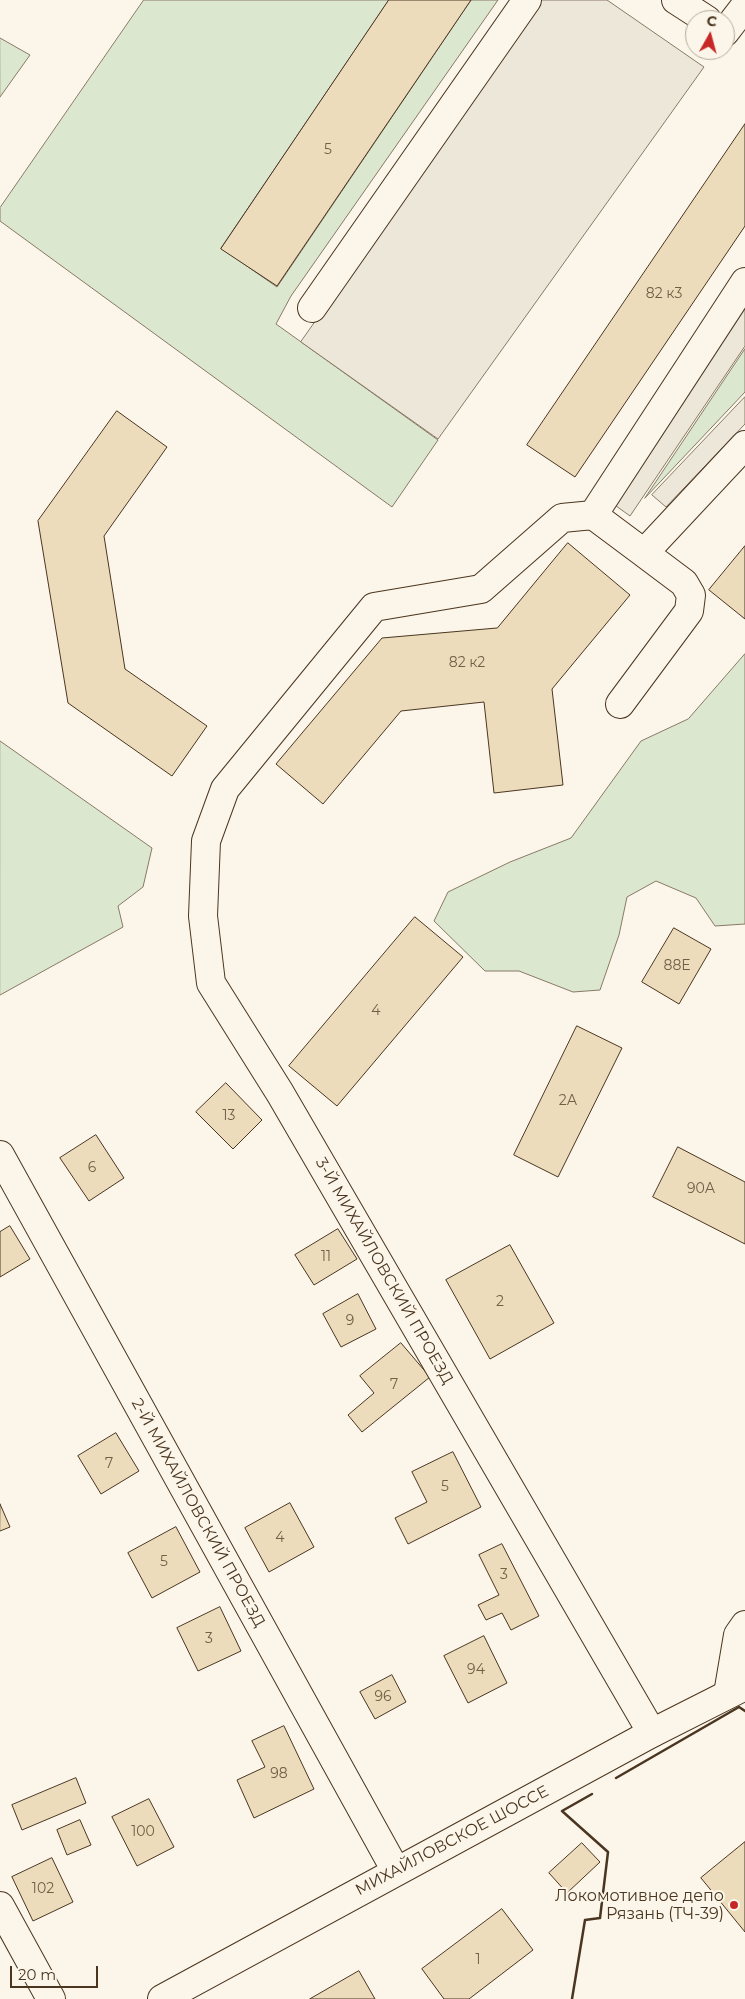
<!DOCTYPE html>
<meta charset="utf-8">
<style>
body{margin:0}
#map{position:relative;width:745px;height:1999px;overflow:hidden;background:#fbf6e9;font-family:Montserrat,sans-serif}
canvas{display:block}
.north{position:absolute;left:685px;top:10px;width:50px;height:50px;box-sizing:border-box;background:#fbf6e9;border:1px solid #b4a999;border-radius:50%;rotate:7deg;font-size:14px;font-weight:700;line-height:20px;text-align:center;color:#4a3520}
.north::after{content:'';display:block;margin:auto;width:18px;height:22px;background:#c62828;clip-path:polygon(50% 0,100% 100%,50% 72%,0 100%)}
.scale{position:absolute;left:10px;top:1966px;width:88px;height:22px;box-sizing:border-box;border:2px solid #4a3520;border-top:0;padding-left:6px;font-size:15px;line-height:18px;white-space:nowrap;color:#4a3520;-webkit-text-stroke:4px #fbf6e9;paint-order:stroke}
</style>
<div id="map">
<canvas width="745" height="1999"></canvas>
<div class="north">С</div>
<div class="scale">20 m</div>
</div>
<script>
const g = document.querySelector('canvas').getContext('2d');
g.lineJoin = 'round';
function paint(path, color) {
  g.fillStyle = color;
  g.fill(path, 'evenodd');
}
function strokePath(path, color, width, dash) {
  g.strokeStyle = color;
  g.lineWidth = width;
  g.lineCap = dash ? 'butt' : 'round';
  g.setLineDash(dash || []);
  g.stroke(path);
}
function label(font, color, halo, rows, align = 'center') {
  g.font = font + ' Montserrat,sans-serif';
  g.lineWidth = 4;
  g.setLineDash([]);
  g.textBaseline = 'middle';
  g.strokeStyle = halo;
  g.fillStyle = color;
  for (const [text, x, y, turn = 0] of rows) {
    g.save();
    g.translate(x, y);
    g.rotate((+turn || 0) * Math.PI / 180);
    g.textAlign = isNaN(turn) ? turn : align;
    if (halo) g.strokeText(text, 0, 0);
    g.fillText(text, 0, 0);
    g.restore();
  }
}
const green = new Path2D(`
 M144,0h245l-168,248 56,39 194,-287h27l-207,296 -15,28 162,116 -46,67 -392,-286v-13z
 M0,38l30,17 -30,42z
 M745,349v43l-100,106z
 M745,654v270l-30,2 -19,-28 -40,-17 -29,16 -8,38 -19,55 -27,2 -54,-21h-34l-51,-50 14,-29 62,-30 61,-24 70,-97 47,-22z
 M0,741l152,107 -9,39 -25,19 5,21 -123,68z`);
const parking = new Path2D(`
 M542,0h65l97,67 -266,372 -137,-97z
 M745,306v40l-115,170 -18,-13z
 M745,397v27l-79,83 -14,-12z`);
const building = new Path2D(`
 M389,0h82l-194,286 -56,-37z
 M745,124v102l-170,251 -48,-32z
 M117,411l50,36 -63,89 21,133 82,57 -35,50 -104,-73 -30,-182z
 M568,543l62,52 -78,94 11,96 -69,8 -10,-91 -83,9 -78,93 -47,-40 106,-126 115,-10z
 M745,546v73l-36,-29z
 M415,917l48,40 -126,149 -48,-40z
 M674,928l37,21 -32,55 -37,-22z
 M577,1026l45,22 -64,129 -44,-22z
 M226,1083l36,37 -29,29 -37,-37z
 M96,1135l28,43 -35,23 -29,-43z
 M678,1147l67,35v62l-92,-47z
 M10,1226l20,33 -30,18v-45z
 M338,1229l19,30 -43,26 -19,-30z
 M510,1245l44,78 -64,36 -44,-79z
 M358,1294l18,35 -35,18 -18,-33z
 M401,1343l29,34 -68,55 -14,-17 26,-22 -14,-17z
 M116,1433l23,38 -38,23 -23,-38z
 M453,1452l28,55 -73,37 -13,-26 32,-16 -15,-30z
 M290,1503l24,44 -45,25 -24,-44z
 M0,1504l10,23 -10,4z
 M176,1527l24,45 -48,26 -24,-45z
 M502,1544l37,72 -28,14 -9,-17 -16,7 -8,-15 21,-10 -20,-40z
 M220,1607l21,44 -43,20 -21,-43z
 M484,1636l23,47 -39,20 -24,-47z
 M392,1675l14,27 -31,17 -15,-27z
 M284,1726l30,63 -60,29 -17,-38 28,-13 -13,-26z
 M76,1778l10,25 -64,27 -10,-25z
 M149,1799l25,48 -37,19 -25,-49z
 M80,1820l11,25 -24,10 -10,-25z
 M745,1842v90l-44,-54z
 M582,1843l18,19 -33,31 -18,-20z
 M52,1858l21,44 -40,19 -21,-44z
 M502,1909l31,41 -64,49h-25l-22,-30z
 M359,1971l16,28h-65z`);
const minor = new Path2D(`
 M676,0l31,20
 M725,32l20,-26
 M312,308l215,-308
 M593,515l152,-233
 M620,704l69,-93 2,-16 -7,-12 -40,-30
 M0,1155l396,716
 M728,1694l10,-59 7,-10
 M652,1733l-372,-640 -69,-110 -8,-67 3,-75 19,-52 149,-182 107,-18 81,-71 31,-3 51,38 101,-108
 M0,1906l51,93`);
const major = new Path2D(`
 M162,1999l490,-266 93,-47`);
const wall = new Path2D(`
 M616,1778l123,-71 6,4
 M572,1999l13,-79 15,-2 8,-66 -46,-41 30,-17`);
const markers = [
 [734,1905,5,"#c62828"]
];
const numberNames = [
 ["5",328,150],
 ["82 к3",664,294],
 ["82 к2",467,663],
 ["88Е",677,966],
 ["4",376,1011],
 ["2А",568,1101],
 ["13",229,1116],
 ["6",92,1168],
 ["90А",701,1189],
 ["11",326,1257],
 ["2",500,1302],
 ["9",350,1321],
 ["7",394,1385],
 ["7",109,1464],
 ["5",445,1487],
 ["4",280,1538],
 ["5",164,1562],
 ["3",504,1575],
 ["3",209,1639],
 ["94",476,1670],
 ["96",383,1697],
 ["98",279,1774],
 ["100",143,1832],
 ["102",43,1889],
 ["1",478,1960]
];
const streetNames = [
 ["3-Й МИХАЙЛОВСКИЙ ПРОЕЗД",384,1271,60],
 ["2-Й МИХАЙЛОВСКИЙ ПРОЕЗД",198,1513,61],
 ["МИХАЙЛОВСКОЕ ШОССЕ",452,1841,-28]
];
const poiNames = [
 ["Локомотивное депо",724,1896],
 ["Рязань (ТЧ-39)",724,1914]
];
paint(green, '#dce7d0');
strokePath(green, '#887966', 1);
paint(parking, '#ede7d9');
strokePath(parking, '#887966', 1);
paint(building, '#ecdcbc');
strokePath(building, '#4a3520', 1);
strokePath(minor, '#4a3520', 30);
strokePath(major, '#4a3520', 30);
strokePath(minor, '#fbf6e9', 28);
strokePath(major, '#fbf6e9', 28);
strokePath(wall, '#4a3520', 2.5);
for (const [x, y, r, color] of markers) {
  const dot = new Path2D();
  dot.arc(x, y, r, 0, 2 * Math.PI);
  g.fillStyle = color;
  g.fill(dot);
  strokePath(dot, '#fbf6e9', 2);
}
label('14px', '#725f47', null, numberNames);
label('16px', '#4a3520', '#fbf6e9', streetNames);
label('16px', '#4a3520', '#fbf6e9', poiNames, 'right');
</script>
